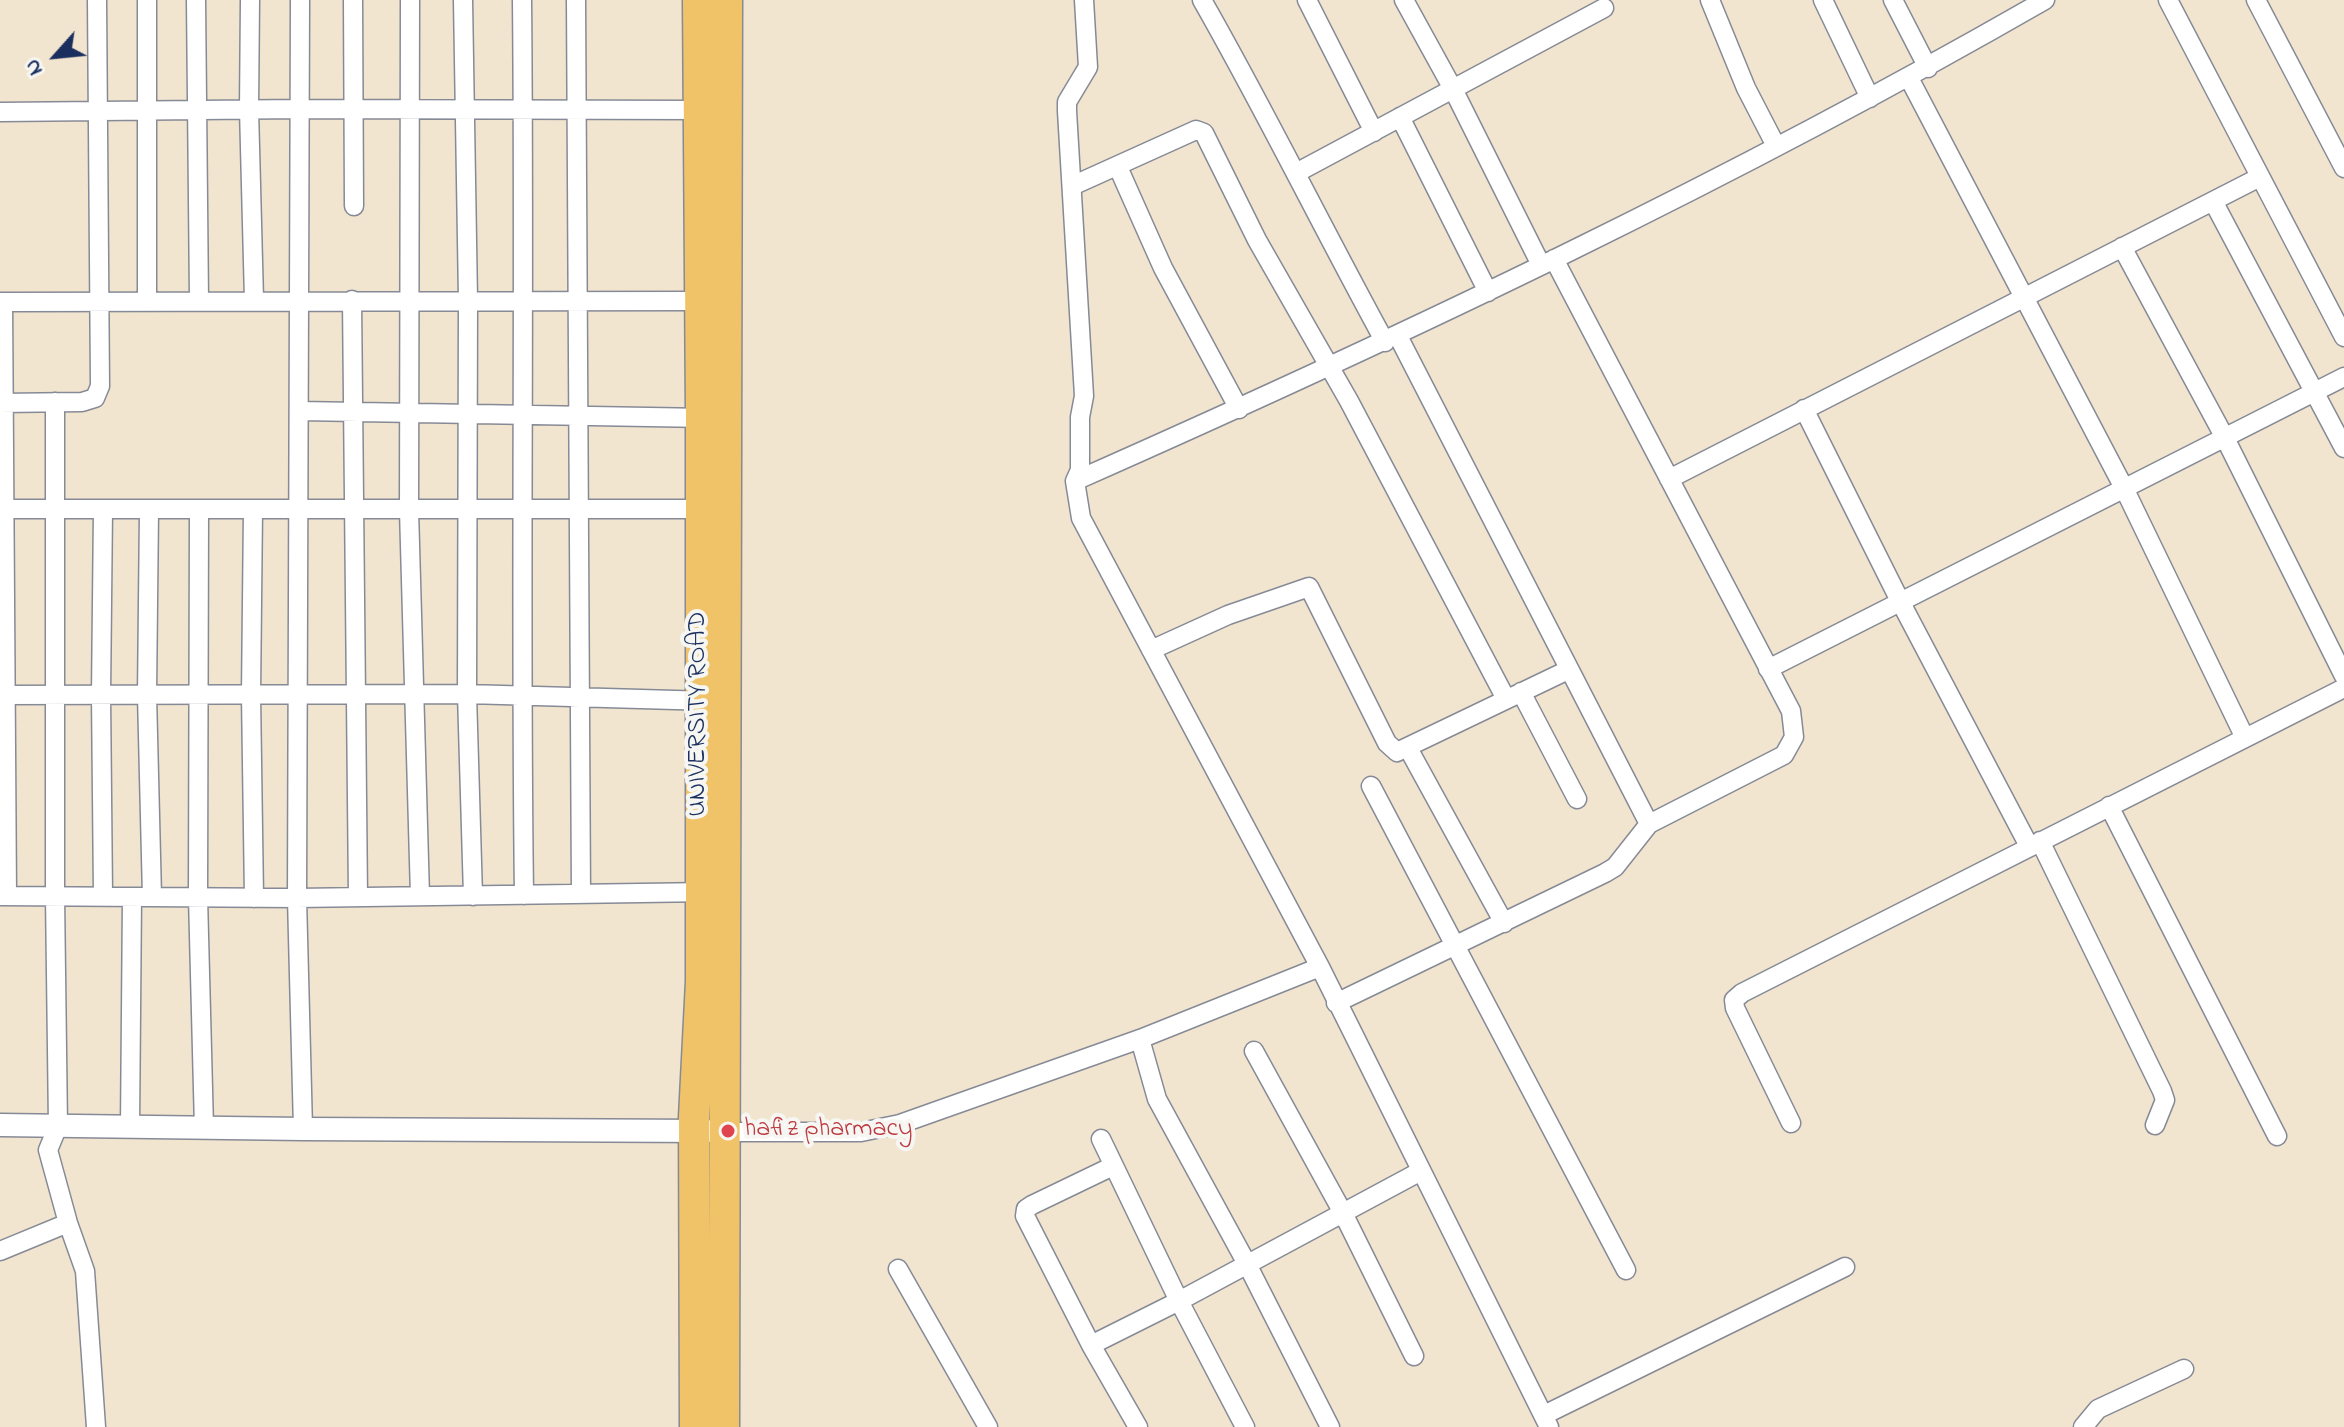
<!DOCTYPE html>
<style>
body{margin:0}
#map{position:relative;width:2344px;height:1427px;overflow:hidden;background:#f2e5cf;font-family:"Indie Flower",sans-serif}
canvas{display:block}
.north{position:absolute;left:16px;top:16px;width:80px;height:80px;-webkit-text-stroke:6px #f6f6f2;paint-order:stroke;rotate:243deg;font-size:22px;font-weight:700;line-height:32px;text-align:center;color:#1b2f5e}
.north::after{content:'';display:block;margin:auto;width:28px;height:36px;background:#1b2f5e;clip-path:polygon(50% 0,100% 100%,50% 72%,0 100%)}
</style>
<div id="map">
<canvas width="2344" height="1427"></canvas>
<div class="north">N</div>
</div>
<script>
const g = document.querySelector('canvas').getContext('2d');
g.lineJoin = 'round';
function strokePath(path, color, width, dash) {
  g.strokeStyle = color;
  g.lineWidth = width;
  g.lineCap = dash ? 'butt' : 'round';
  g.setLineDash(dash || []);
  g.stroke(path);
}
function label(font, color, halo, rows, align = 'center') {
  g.font = font + ' "Indie Flower",sans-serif';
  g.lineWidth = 8;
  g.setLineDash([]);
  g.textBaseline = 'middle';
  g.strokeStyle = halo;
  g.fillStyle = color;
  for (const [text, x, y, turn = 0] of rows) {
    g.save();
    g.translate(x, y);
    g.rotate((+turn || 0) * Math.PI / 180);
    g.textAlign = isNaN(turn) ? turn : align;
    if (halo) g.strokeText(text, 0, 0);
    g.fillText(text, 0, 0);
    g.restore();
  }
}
const minor = new Path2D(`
 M147,0v301
 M196,0l3,300
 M250,0l-1,109 5,191
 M300,0l-3,898 6,231
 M353,0l1,206
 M410,0l-1,510 11,386
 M463,0l5,300 -1,394 6,202
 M522,0c3,298 -2,597 2,895
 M576,0l5,894
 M1084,0l4,67 -21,35v9l17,285 -4,21v53l-5,11 6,37 239,449 229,460
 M1202,0c64,112 121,229 183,342
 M1307,0l67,132
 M1404,0l49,89 88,176
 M1710,0l36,88 30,58
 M1823,0l47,98
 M1893,0l35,68
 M2168,0l176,337
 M2256,0l88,168
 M1909,78l215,410 121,250
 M0,112l300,-3 399,1
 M1400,117l88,175
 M1118,167l45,101 76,141
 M1296,173l308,-165
 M1072,186l124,-56 8,3 53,107 92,161 157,298
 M2213,201l131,247
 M2122,247l103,191 119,238
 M352,300l6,597
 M0,302l700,-1
 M3,302l4,594
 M1398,336l251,488
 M55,402v494l3,230 -10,24 20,73 17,48 11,156
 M0,403l82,-1 13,-4 5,-12 -3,-386
 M1804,409l96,192 129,245
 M300,411l407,7
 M1669,479l591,-302
 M1075,481c330,-146 657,-301 970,-481
 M0,509h701
 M103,509l-2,186 2,201
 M253,509l-2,186 3,203
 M149,510l-2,185 5,202
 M199,510l-1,387 6,231
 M1151,650l77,-35 81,-28 78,156 10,9 171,-82
 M1768,669l576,-292
 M1521,692l56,107
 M0,695l467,-1 243,7
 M1408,748l96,175
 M1371,786l255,484
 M2109,806l168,330
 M2040,841l122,250 3,9 -10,25
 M0,896l297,2 412,-6
 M1336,1003l269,-130 10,-6 34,-43 135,-69 10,-18 -3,-26 -237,-452
 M1140,1039l17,60 90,165 83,163
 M1254,1051l89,162 71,143
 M1791,1123l-56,-115 -1,-8 8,-7 602,-305
 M130,1127l2,-230
 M723,1132h138l39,-8 240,-85 180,-72
 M1101,1139l78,162 66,126
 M1113,1166l-81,39 -6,4 -1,7 66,129 47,82
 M0,1251l68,-28
 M898,1269l90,158
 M1091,1345l88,-44 242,-130
 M1544,1415l301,-148
 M2083,1427l15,-18 86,-40`);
const tertiary = new Path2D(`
 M0,1125l303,4 404,2`);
const trunk = new Path2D(`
 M695,1427l-1,-310 7,-136v-564l-3,-417
 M724,1427l3,-1427`);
const markers = [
 [728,1131,8,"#e0444e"]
];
const streetNames = [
 ["UNIVERSITY ROAD",700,714,-90]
];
const healthNames = [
 ["hafiz pharmacy",744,1131]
];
strokePath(minor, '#868a96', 21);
strokePath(tertiary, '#868a96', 25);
strokePath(trunk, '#868a96', 33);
strokePath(minor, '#fff', 18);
strokePath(tertiary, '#fff', 22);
strokePath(trunk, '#f1c369', 30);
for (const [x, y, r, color] of markers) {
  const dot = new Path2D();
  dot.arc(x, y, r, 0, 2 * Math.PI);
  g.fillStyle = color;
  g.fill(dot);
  strokePath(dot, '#f6f6f2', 3);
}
label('26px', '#1b2f5e', '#f6f6f2', streetNames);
label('26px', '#be3a42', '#f6f6f2', healthNames, 'left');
</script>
